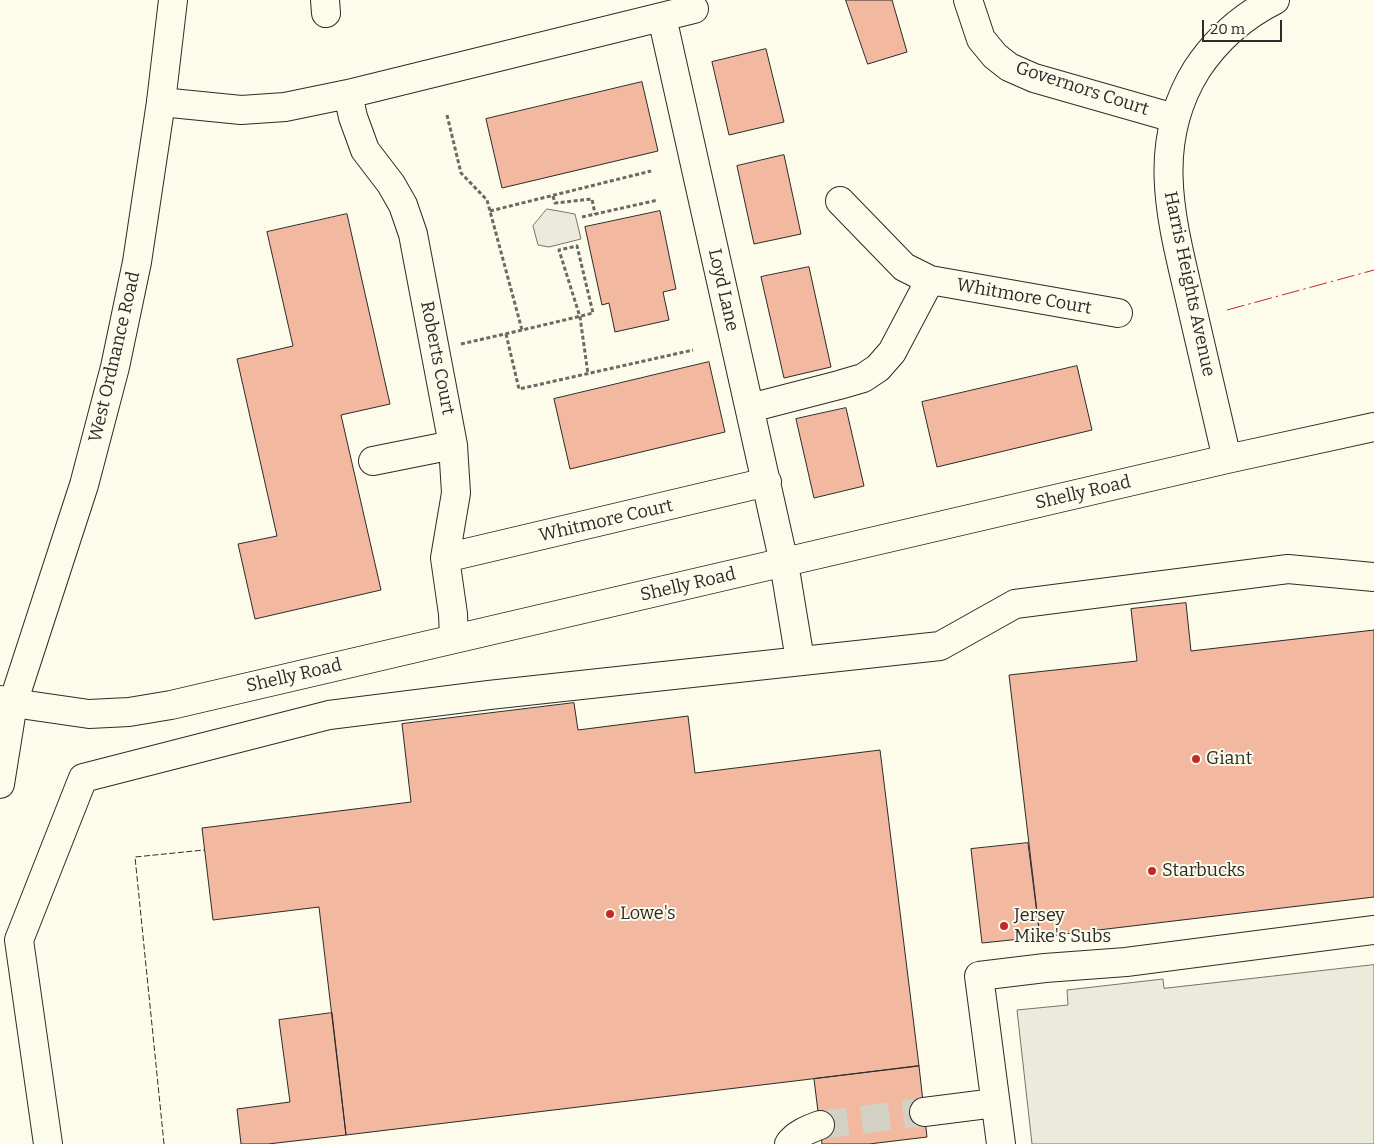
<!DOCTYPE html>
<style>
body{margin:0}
#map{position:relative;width:1374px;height:1144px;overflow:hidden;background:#fdfbea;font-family:Bitter,serif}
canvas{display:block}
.scale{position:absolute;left:1202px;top:20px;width:80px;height:22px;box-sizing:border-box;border:2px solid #2b2b2b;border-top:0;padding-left:6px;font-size:15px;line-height:18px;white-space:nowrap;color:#2b2b2b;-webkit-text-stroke:4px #fdfbea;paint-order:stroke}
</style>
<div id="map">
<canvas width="1374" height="1144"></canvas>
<div class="scale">20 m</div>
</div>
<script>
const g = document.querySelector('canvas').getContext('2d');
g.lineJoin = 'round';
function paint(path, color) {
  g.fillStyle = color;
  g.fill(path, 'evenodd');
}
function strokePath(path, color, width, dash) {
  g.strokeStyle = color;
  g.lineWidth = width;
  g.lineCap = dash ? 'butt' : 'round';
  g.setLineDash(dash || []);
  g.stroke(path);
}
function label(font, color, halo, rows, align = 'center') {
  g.font = font + ' Bitter,serif';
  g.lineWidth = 4;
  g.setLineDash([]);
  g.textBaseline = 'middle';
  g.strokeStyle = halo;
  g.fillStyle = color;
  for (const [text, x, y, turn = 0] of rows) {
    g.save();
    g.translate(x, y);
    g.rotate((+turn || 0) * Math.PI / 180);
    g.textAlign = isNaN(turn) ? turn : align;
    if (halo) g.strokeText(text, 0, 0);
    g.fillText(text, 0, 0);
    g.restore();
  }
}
const green = new Path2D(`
 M547,209l28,5 6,25 -32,8 -11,-2 -5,-19z`);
const parking = new Path2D(`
 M1374,965v179h-342l-15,-134 51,-5 -1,-15 96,-11 1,9z`);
const building = new Path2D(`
 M846,0h46l15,52 -39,12z
 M766,49l18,73 -55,13 -17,-73z
 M642,82l16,69 -156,37 -16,-69z
 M784,155l17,79 -47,10 -17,-78z
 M660,211l16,78 -13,3 6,28 -54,12 -6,-29 -7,2 -17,-78z
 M347,214l43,190 -49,11 40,175 -126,29 -17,-75 39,-8 -40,-177 56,-13 -26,-114z
 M809,267l22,100 -47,11 -23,-101z
 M709,362l16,70 -155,37 -16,-70z
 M1077,366l15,64 -155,37 -15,-65z
 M846,408l18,78 -50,12 -18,-79z
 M1186,603l5,48 183,-21v267l-334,40 -31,-262 128,-14 -6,-52z
 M574,703l4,27 110,-14 7,57 185,-23 39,316 -573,69 -27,-228 -106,13 -11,-92 209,-26 -9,-78z
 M1028,843l12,94 -58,6 -11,-94z
 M332,1013l14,122 -78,9h-27l-4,-35 53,-7 -11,-82z
 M919,1066l8,71 -58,7h-47l-8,-65z`);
const minorTunnel = new Path2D(`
 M820,1125l104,-13`);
const path = new Path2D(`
 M447,115l14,58 26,27 35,130
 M553,196l2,7 37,-4 3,15
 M490,211l161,-40
 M582,217l76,-17
 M506,334l13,55 174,-39
 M461,344c44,-10 88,-20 132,-31l-16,-67 -18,4 21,67 8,57`);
const minor = new Path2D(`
 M325,0l1,13
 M968,0l13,39 14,17 14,11 25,11 140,40
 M662,17l122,546 16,97
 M348,94l5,23 12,33 26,34 12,21 10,29 40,211 3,48 -11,65 8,56 1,24
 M161,102l80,8 44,-3 63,-13 346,-85
 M840,201l64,66 26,13 188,33
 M750,408l89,-23 24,-7 15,-10 14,-16 38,-72
 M1227,459c-12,-50 -23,-101 -35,-151 -19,-83 -44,-161 5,-239 20,-30 46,-53 78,-69
 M373,461l80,-16
 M445,558l322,-76
 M0,700l13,3 76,11 40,-2 42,-7 1056,-246 147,-32
 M924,1112l71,-9
 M48,1144l-29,-204 64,-162 246,-63 160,-20 451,-49 75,-42 273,-35 86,8
 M789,1144c7,-10 20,-15 31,-19
 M1001,1144l-22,-168 66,-8 81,-6 248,-32`);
const major = new Path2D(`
 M0,784l13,-81 71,-218 31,-118 22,-105 24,-160 12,-102`);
const fence = new Path2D(`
 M164,1144l-29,-287 69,-7`);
const power = new Path2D(`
 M1227,310l147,-40`);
const markers = [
 [1196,759,5,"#c62828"],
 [1152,871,5,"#c62828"],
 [610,914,5,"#c62828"],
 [1004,926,5,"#c62828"]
];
const streetNames = [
 ["Governors Court",1082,89,18],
 ["Harris Heights Avenue",1189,284,78],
 ["Loyd Lane",723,290,77],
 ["Whitmore Court",1024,297,10],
 ["West Ordnance Road",115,357,-77],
 ["Roberts Court",437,358,79],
 ["Shelly Road",1083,493,-13],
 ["Whitmore Court",606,521,-13],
 ["Shelly Road",688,585,-13],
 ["Shelly Road",294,676,-13]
];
const poiNames = [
 ["Giant",1206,759],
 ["Starbucks",1162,871],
 ["Lowe's",620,914],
 ["Jersey",1014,916],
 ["Mike's Subs",1014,937]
];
paint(green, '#ecebdb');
strokePath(green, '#74746e', 1);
paint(parking, '#eceadb');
strokePath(parking, '#74746e', 1);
paint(building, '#f2b8a0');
strokePath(building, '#2b2b2b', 1);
strokePath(minorTunnel, '#d3d1c4', 28, [28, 14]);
strokePath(minor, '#2b2b2b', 30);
strokePath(major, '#2b2b2b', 30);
strokePath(path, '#6a6964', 3, [4, 2.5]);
strokePath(minor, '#fdfbea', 28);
strokePath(major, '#fdfbea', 28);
strokePath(fence, '#2b2b2b', 1, [6, 2.5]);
strokePath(power, '#c62828', 1, [18, 4, 2.5, 4]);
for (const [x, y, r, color] of markers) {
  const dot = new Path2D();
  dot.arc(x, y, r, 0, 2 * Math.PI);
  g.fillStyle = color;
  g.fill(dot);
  strokePath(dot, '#fdfbea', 2);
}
label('18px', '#2b2b2b', '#fdfbea', streetNames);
label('18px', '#2b2b2b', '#fdfbea', poiNames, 'left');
</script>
